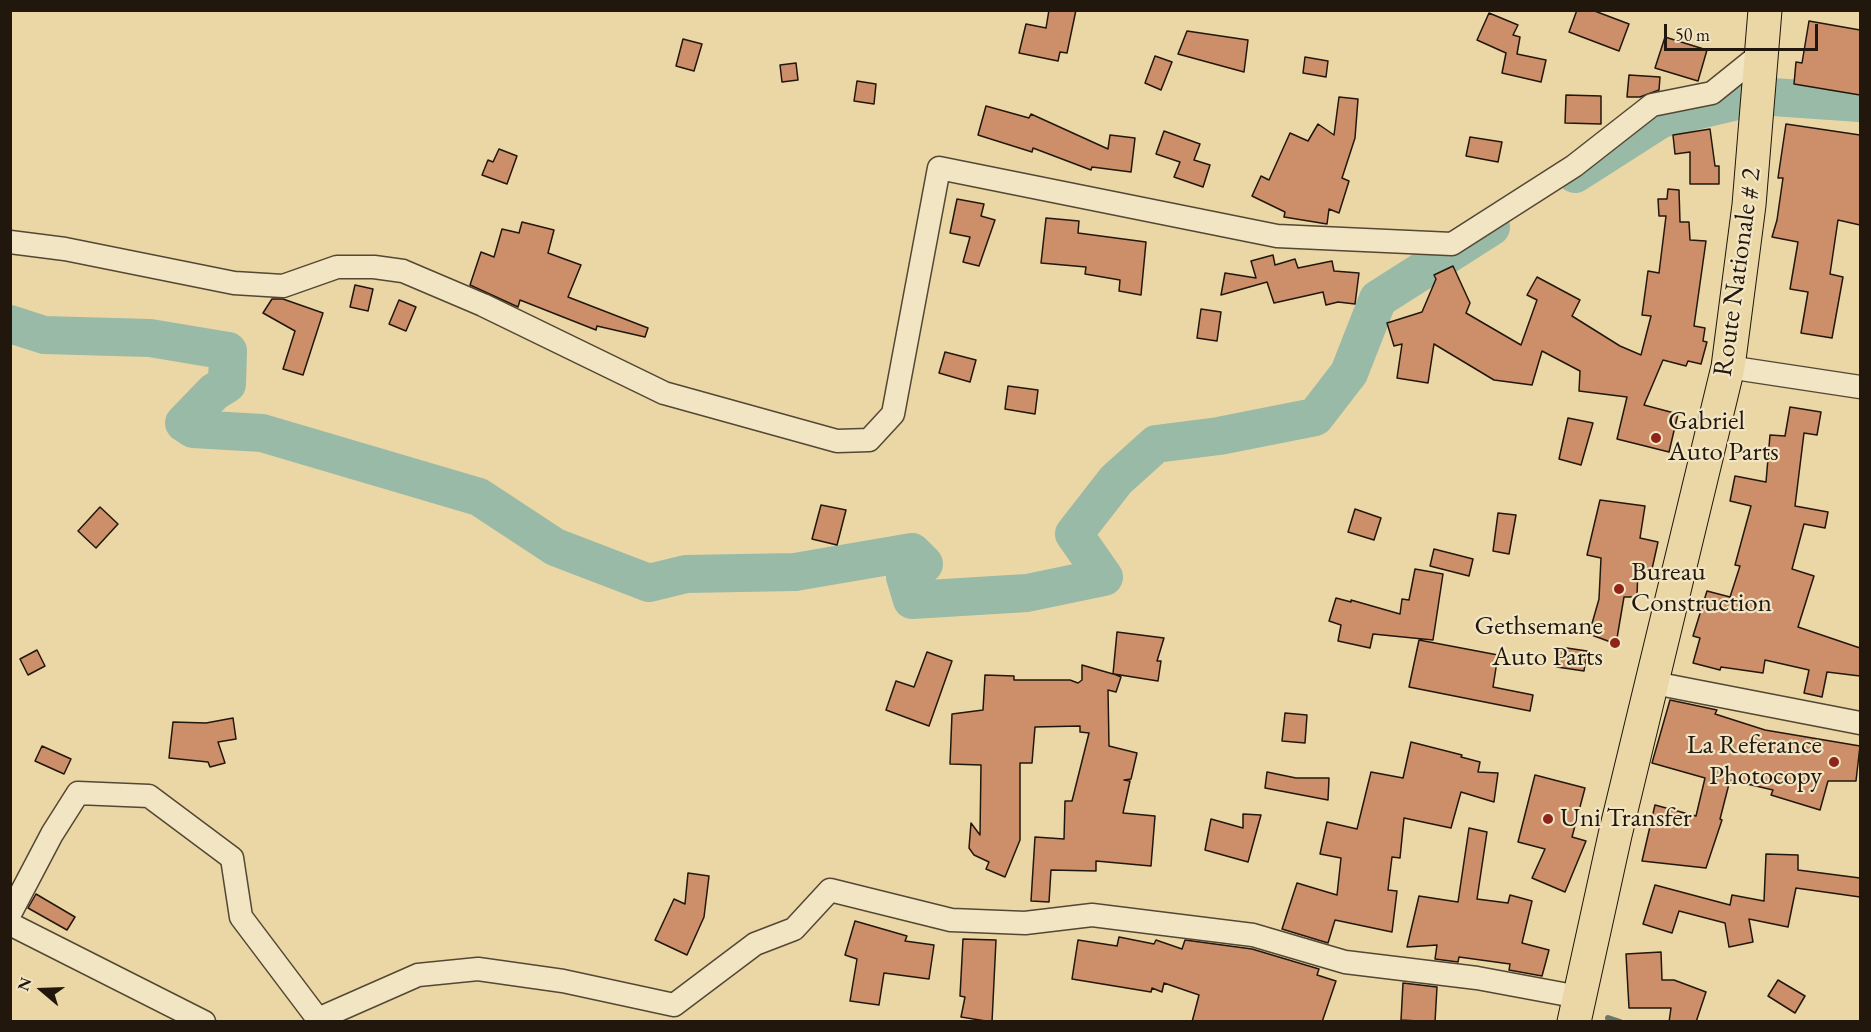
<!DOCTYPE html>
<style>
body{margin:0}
#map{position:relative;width:1871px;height:1032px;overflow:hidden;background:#ead7a5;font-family:"EB Garamond",serif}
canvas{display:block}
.frame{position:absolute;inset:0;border:12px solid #22170d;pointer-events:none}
.north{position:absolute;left:12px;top:960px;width:60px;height:60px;-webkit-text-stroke:4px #f1e5c4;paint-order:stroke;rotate:289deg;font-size:16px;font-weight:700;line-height:24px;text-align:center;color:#22170d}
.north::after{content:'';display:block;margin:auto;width:21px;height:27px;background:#22170d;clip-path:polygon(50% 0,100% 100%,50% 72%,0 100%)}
.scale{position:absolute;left:1664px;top:24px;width:154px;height:27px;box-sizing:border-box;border:3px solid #22170d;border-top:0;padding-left:8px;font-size:18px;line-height:21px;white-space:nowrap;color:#22170d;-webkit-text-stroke:4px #f1e5c4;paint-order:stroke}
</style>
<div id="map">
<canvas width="1871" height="1032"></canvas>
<div class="frame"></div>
<div class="north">N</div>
<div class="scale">50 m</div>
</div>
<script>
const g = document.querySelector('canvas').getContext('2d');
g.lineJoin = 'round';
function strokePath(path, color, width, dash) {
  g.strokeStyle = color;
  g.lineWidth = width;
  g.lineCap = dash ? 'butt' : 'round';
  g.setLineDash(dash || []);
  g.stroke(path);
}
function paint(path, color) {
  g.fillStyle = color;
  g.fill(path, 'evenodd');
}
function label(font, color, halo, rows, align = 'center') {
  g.font = font + ' "EB Garamond",serif';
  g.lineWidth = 4.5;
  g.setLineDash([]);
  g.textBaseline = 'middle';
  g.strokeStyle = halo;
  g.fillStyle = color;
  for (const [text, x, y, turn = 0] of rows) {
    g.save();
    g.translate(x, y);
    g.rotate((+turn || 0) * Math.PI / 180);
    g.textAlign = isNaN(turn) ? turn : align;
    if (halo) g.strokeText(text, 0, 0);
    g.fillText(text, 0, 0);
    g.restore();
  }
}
const stream = new Path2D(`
 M1608,1018l12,4`);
const river = new Path2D(`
 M1575,174l86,-55 97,-23 102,7
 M10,324l34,11 106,3 78,13 -1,33 -13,8 -30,31 9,6 69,4 217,64 76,50 94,36 37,-9 109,-2 117,-20 12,12 -19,13 7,23 115,-7 77,-16 -30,-43 42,-54 40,-36 63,-8 96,-19 34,-44 29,-74 113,-72`);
const building = new Path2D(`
 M1049,10h27l-9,43 -7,-1 -2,9 -39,-8 7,-29 20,4z
 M1577,10h15l37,14 -10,27 -50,-19z
 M1489,13l29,12 -5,10 7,2 -3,17 29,6 -5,22 -39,-9 4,-20 -29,-13z
 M1809,21l51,9v65l-66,-11 2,-22 6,1z
 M1187,31l61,9 -4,32 -66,-18z
 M1665,37l42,13 -9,31 -43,-13z
 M683,39l19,5 -8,27 -18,-5z
 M1155,56l17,6 -11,28 -16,-7z
 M1305,57l23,4 -2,16 -23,-4z
 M796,63l2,17 -16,2 -2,-17z
 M1629,75l31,2 -1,13 -19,7h-13z
 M857,81l19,3 -2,20 -20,-3z
 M1566,95l35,1v28l-36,-1z
 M1339,97l19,2 -3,39 -13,40 7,3 -10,32 -10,-4 -2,15 -43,-7 1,-5 -33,-16 9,-20 8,4 21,-47 18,8 10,-17 16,11z
 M986,106l43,12 2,-4 77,35 2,-14 25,3 -4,34 -39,-5 -1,3 -58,-22 -1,4 -54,-17z
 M1786,124l74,11v90l-22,-5 -8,54 13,3 -11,61 -31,-5 7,-41 -18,-3 8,-47 -26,-5 5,-17 6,-42h-5z
 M1710,129l5,37h4v18h-29v-32l-15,2 -2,-19z
 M1164,131l36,13 -6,16 16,5 -7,22 -29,-10 6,-15 -24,-8z
 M1470,137l32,5 -4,20 -32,-6z
 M499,149l18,7 -10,28 -25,-9 6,-15 5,2z
 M1668,189l11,1 1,32h9l1,18 16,1 -12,85 11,2 -2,13 4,1 -6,22 -13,-3 -2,5 -23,-6 -19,45 34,9 -9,38 -52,-13 10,-42 -48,-6 1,-20 -38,-20 -10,34 -38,-5 -60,-36 -6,39 -31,-5 5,-34 -8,2 -7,-23 35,-11 14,-33 -2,-4 19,-9 17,37 -4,10 55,32 16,-45 -10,-5 10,-18 43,23 -8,16 48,30 21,9 10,-39 -9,-1 6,-44 11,2 7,-57h-7l-1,-17h9z
 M957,199l27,5 -3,12 14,4 -16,46 -16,-4 7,-25 -20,-4z
 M1046,218l33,3 -1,12 68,9 -5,53 -22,-4 1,-11 -35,-6 1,-7 -45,-4z
 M522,222l32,8 -6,23 33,12 -13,32 80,31 -3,9 -48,-11 -1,4 -76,-30 -2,7 -48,-22 11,-33 13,5 8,-28 17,4z
 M1273,255l2,10 20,-6 3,9 34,-7 2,10 25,2 -4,31 -17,-2 -12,3 -3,-13 -49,11 -7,-21 -46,13 4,-22 31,5 -5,-17z
 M355,285l18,4 -5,22 -18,-4z
 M272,299h11l40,14 -20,62 -20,-6 12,-38 -32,-18z
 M399,300l17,7 -10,24 -17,-7z
 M1201,309l20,3 -4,29 -20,-3z
 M945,352l31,8 -6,22 -31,-9z
 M1008,386l30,4 -3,24 -30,-5z
 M1790,407l31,5 -4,23 -13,-2 -9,73 33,6 -3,16 -21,-4 -12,45 22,7 -16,51 62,21v28l-33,-4 -5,25 -18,-4 5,-23 -44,-10 -2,13 -42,-6 -1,3 -27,-7 7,-25 -7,-2 14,-45 23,6 10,-31 -5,-1 16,-59 -21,-5 5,-25 31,6 4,-47 15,1z
 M1568,418l25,5 -12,42 -22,-6z
 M1600,500l45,6 -5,32 18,4 -6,27 -14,-3 -1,31h-13l-8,47 -27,-10 10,-35 2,-41 -14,-3z
 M821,505l25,5 -9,35 -25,-6z
 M100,507l18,17 -22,24 -18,-17z
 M1355,509l26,9 -7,22 -26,-8z
 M1498,513l18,2 -7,39 -16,-3z
 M1434,549l39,10 -4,17 -39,-10z
 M1415,569l28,5 -10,66 -60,-6 -3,14 -32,-7 3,-16 -12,-4 7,-23 15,4v-2l49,14 2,-15 7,1z
 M1117,632l47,6 -7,23h4l-3,20 -44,-7 7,3 -5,15 -8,-2 1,56 28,7 -6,26 -7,1 6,1 -7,32 32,3 -4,50 -55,-5v10l-45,-1 -2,32 -18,-1 4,-64 29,2 1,-38h7l17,-68 -9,-1v-6l-45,1 -3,36h-12v77l-15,37 -19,-8 3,-7 -15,-7 -5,-7 2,-25 9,12 1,-70 -31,-1 2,-50 31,-4 2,-35 29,1v4h56l8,3 4,-3v-15l31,9z
 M1419,640l79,15 -5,32 40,8 -3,16 -121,-24z
 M1560,647l27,4 -3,20 -27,-4z
 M37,650l8,16 -17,9 -8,-16z
 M927,652l25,9 -23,65 -43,-16 10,-29 18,6z
 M1670,700l47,10 -2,4 50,16 95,16 -4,35h-28l-8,29 -49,-15 2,-5 -43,-10 -10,39 2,1 -16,48 -64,-7 13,-56 41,11 9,-38 -53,-15z
 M1285,713l22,2 -2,28 -23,-2z
 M233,718l3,21 -18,3 7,21 -15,4 -2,-5 -39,-4 4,-36 33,1z
 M1411,742l51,13 -1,2 19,5 -2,10 20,1 -4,29 -33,-10 -10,36 -47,-10 -4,40 -8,-1 -4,33 9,1 -5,41 -57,-12 -7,23 -46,-14 15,-46 40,12 4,-37 -21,-4 7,-32 30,7 14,-57 32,6z
 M42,746l29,13 -7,15 -29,-13z
 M1267,772l29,6h33l-1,22 -63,-12z
 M1535,775l50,13 -13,49 14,4 -21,51 -33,-14 13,-29 -27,-7z
 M1243,814l18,1 -13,47 -43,-12 6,-31 32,9z
 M1469,828l18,4 -10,67 31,4 2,-8 22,6 -10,42 27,7 -7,26 -33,-6 1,-6 -51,-7 -1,5 -23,-3 2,-14 -30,2 12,-51 39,6z
 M1766,854l32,1v15l62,8v19l-64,-9 -8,39 -39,-8 4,23 -24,5 -4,-24 -46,-12 -7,22 -29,-9 12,-39 75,20 2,-10 32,6z
 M688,873l21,3 -5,41 -17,38 -32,-15 19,-41 11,5z
 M36,894l39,23 -8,13 -39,-22z
 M855,921l52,15 -2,5 29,4 -5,34 -45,-6 -5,32 -29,-4 7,-42 -12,-4z
 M1119,937l35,7 2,-4 26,9 3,-9 67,9 67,20 -2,6 19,6 -14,41h-130l7,-27 -35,-12 -2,9 -10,-4 -1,4 -79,-13 6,-39 39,6z
 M963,939l33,1 -4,82 -31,-5 4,-20 -5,-1z
 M1661,952l1,28h12l32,12 -10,30h-27l2,-14h-42l-3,-54z
 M1778,980l27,16 -10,17 -27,-17z
 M1403,983l34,4 -2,35 -34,-2z`);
const minor = new Path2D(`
 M10,242l55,7 169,34 49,3 54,-19h37l29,4 80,34 181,88 173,48 32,-1 24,-26 46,-246 338,68 175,8 122,-78 78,-61 60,-12 51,-41
 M1728,367l132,20
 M1654,683l206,40
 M10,914l42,-80 26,-41 71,3 83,62 9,59 77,102 100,-44 60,-6 85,12 111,24 81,-61 39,-15 36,-39 121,30 74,3 67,-8 161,20 92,27 132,16 102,19
 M10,924l194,98`);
const primary = new Path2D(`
 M1574,1022l41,-187 113,-468 21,-162 16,-195`);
const markers = [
 [1656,438,6,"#8f2418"],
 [1619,589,6,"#8f2418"],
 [1615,643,6,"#8f2418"],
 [1834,762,6,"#8f2418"],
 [1548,819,6,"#8f2418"]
];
const streetNames = [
 ["Route Nationale # 2",1738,272,-82]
];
const poiNames = [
 ["Gabriel",1668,422],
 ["Auto Parts",1668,453],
 ["Bureau",1631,573],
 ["Construction",1631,604],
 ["Gethsemane",1603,627,"right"],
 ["Auto Parts",1603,658,"right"],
 ["La Referance",1822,746,"right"],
 ["Photocopy",1822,777,"right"],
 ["Uni Transfer",1560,819]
];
strokePath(stream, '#697969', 6);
strokePath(river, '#98baa7', 38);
paint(building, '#cd8f69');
strokePath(building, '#22170d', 1.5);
strokePath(minor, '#544733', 25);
strokePath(primary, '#22170d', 35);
strokePath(minor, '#f1e5c4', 22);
strokePath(primary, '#ead7a5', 33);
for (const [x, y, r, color] of markers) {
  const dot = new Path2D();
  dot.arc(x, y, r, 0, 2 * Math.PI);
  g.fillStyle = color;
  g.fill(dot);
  strokePath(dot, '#f1e5c4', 2);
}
label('27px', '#22170d', '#f1e5c4', streetNames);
label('27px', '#22170d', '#f1e5c4', poiNames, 'left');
</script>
